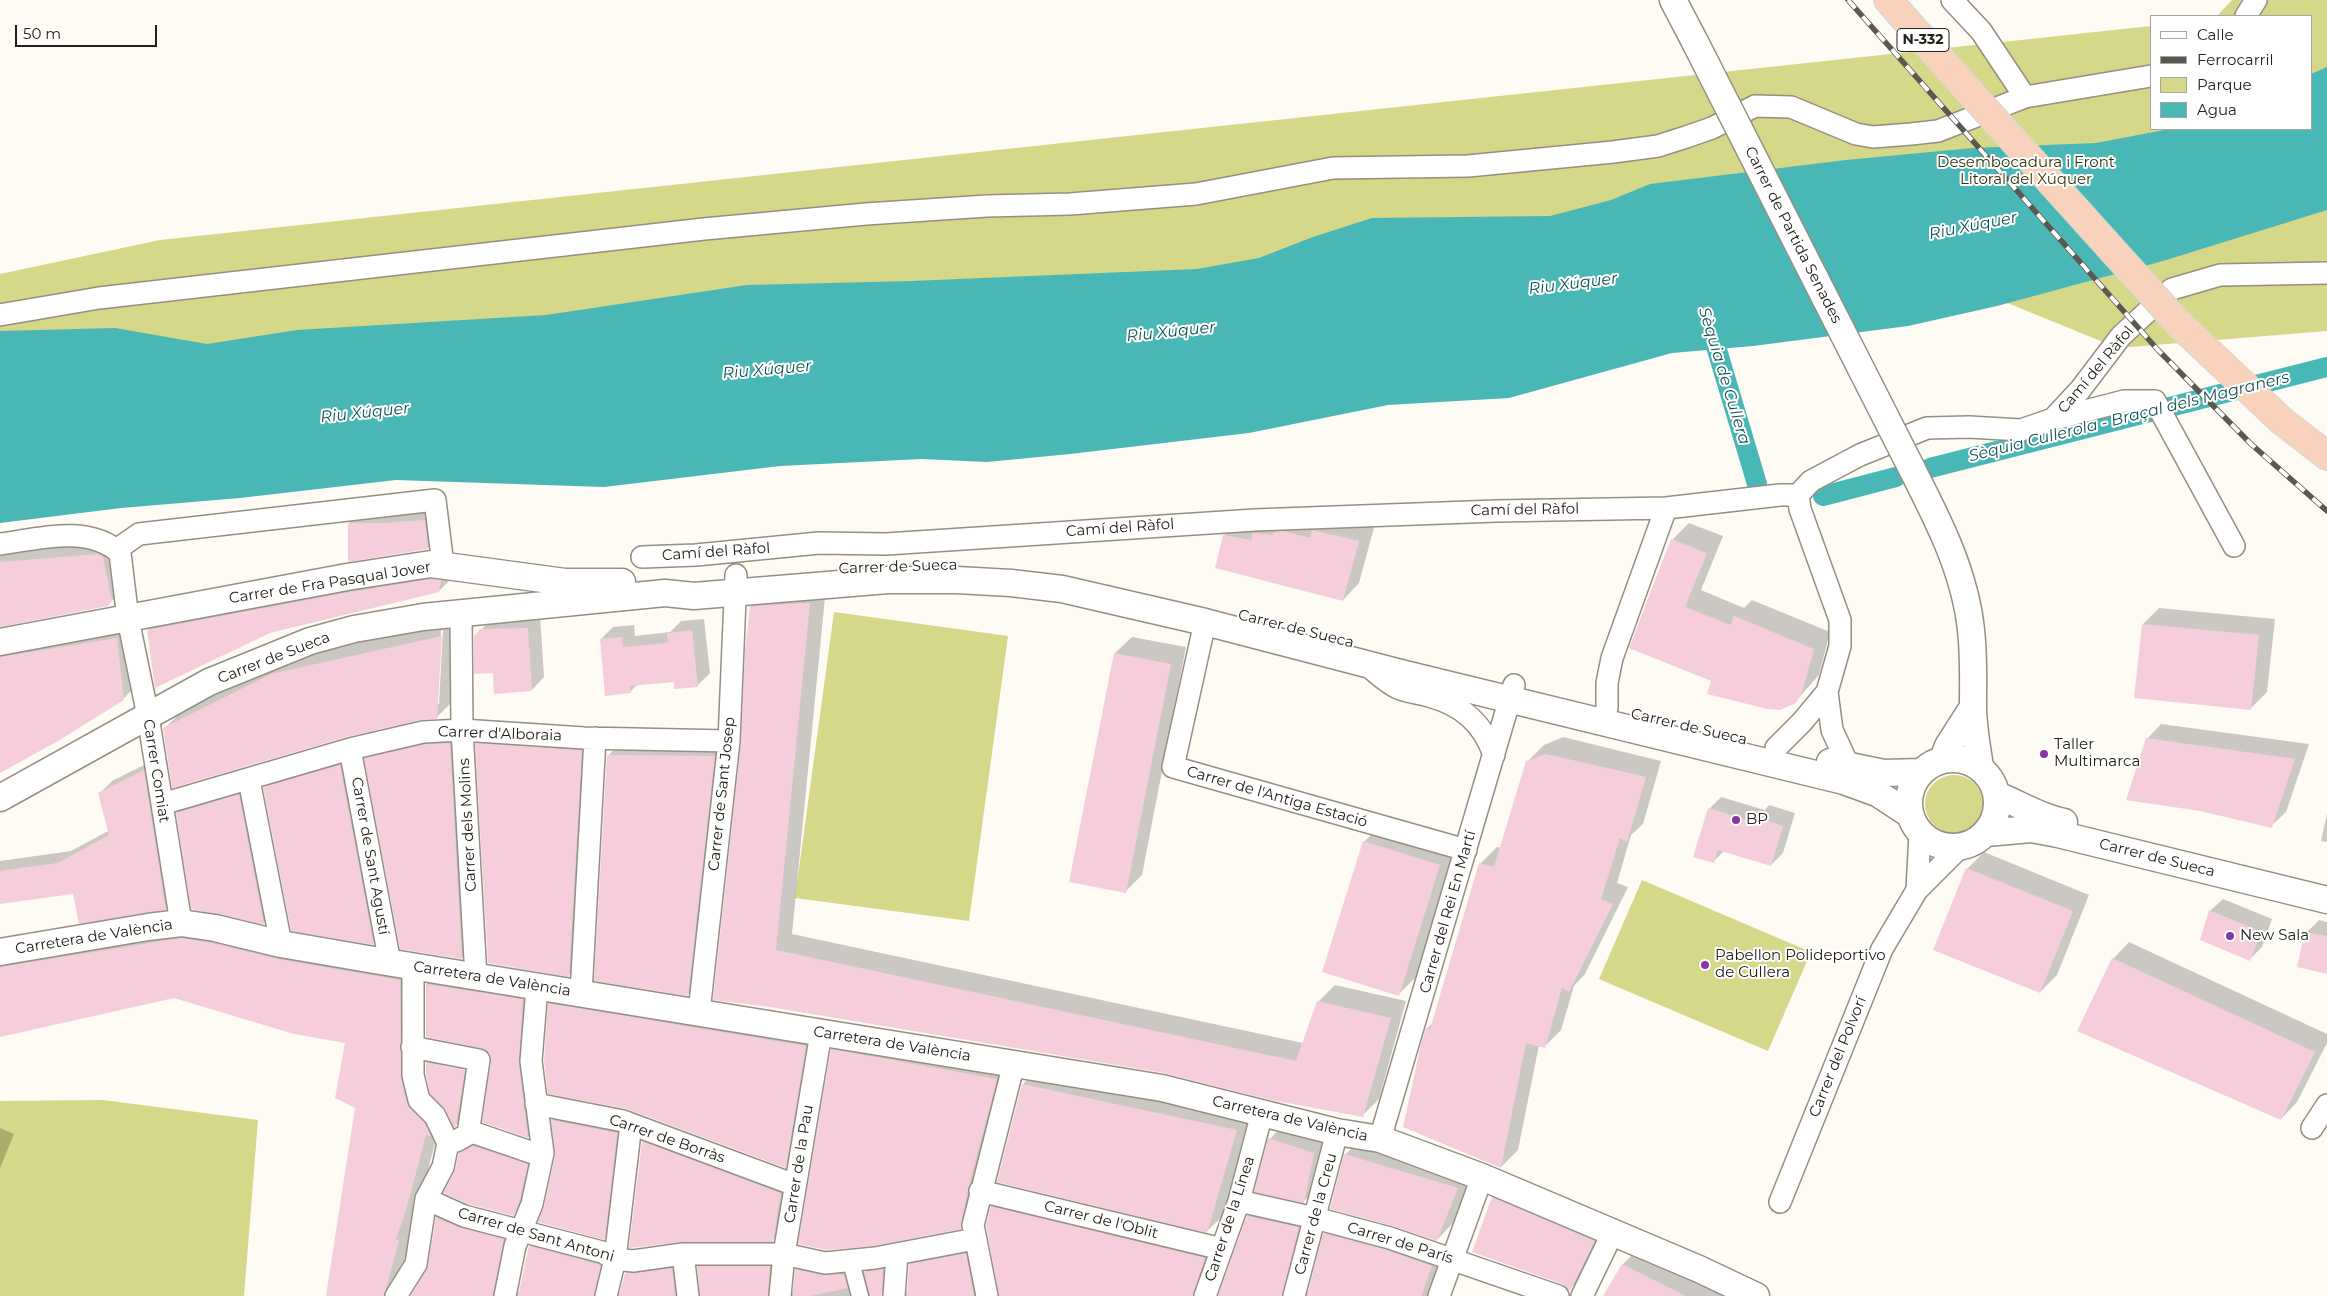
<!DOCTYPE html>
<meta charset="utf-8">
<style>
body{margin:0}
#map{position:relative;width:2327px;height:1296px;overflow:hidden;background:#fefaf4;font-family:Montserrat,sans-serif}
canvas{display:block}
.legend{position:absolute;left:2150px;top:15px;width:162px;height:115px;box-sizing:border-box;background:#fff;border:1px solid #a7a6a4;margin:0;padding:6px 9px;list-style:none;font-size:15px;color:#24211b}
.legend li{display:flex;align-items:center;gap:10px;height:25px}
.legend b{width:25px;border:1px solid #a7a6a4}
.scale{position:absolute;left:15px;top:25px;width:142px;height:22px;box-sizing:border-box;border:2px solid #24211b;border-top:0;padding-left:6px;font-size:15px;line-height:18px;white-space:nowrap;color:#24211b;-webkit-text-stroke:4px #fff;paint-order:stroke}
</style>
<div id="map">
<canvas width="2327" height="1296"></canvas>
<ul class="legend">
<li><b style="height:6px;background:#fff"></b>Calle</li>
<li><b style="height:6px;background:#5b5751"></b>Ferrocarril</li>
<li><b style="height:14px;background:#d5d789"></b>Parque</li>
<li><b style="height:14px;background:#4ab7b7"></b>Agua</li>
</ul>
<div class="scale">50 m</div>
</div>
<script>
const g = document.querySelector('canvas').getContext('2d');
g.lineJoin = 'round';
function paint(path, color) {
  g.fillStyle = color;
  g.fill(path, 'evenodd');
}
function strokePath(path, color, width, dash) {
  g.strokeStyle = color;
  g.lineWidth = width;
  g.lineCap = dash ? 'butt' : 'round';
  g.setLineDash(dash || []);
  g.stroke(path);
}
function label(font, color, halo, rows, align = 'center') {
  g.font = font + ' Montserrat,sans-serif';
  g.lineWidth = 4;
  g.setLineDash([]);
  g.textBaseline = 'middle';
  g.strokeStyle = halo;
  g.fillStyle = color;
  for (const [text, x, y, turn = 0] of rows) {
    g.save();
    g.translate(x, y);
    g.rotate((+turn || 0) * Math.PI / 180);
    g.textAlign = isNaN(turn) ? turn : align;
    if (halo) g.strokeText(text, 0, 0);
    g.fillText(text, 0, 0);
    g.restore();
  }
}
const green = new Path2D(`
 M2232,0h95v331l-209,17 -123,-50 -1995,187v-211l160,-34 1991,-214v103h160v-113h-94z
 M834,612l174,24 -39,285 -174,-23z
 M1925 804a29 29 0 1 1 58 0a29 29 0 1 1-58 0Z
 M1642,880l169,72 -43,99 -169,-72z
 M103,1100l155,20 -14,176h-244v-195z`);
const water = new Path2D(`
 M2327,67v143l-164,51 -166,45 -89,20 -155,20 -81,7 -163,45 -121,7 -139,28 -179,21 -83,8 -66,-3 -141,7 -176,21 -208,-7 -156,18 -119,10 -121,15v-192l115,-3 92,16 90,-14 249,-15 201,-30 165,-4 285,-12 62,-11 54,-21 59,-19 178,-2 61,-16 39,-16 196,-24 127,-12 123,-5 74,-14h141v-55z`);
const shadow = new Path2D(`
 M433,512l3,28 -8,8 -79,-25 8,-8 33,1z
 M1241,519l134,5 -16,59 -16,17 -119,-65z
 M1689,523l34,13 -22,54 43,18 8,-8 78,32 -11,43 -24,27 -82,-22 -83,-32 42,-108z
 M116,537l5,2 5,48 -19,18 -107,21v-80z
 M456,574l-17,17 -291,39 17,-16 202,-38z
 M826,587l-34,347 511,109 15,-41 17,-17 71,16 -27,98 -17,17 -197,-44 -395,-66 -27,-264 8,-135 17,-17z
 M2159,608l116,11 -8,73 -16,16 -108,-84z
 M540,616l4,61 -12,13 -38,-19 -19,-35 19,-19z
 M704,619l6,54 -12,12 -23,-5 -37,4 -8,8 -29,-53 12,-12 21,-2 1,11 35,-4 11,-11z
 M458,620l-5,81 -17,17 -272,11 17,-17 108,-54zM441,630h2l-4,74h-2z
 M135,621l6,60 -18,18 -123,74v-131z
 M1132,637l54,10 -44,228 -17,17 -10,-239z
 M2161,724l148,20 -23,68 -15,14 -71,-16 -53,-71z
 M466,727l13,214 -17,17 -61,-10 -35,-189 16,-17z
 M493,727l105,7 -12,225 -17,16 -92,-231z
 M1563,737l98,24 -18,63 -12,11 -14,48 11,4 -43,87 -11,12 -13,44 -17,17 -5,-2 -21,105 -17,17 -74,-138 6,-7 47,-158 17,-17 4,1 26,-86 17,-17z
 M624,739l107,1 -27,238 -16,16 -80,-238z
 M357,749l33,178 -17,16 -108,-155 16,-17z
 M156,759l22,137 -12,13 -92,-16 -74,9v-41l71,-10 39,-21 -10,-37 12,-12z
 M256,779l24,128 -16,16 -71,-15 -16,-95 17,-16z
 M1721,797l44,13 4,-5 26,8 -12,40 -12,12 -47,-14 -11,11 -4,-53z
 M2327,814v28l-6,-1z
 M1381,825l75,24 -41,129 -17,17 -34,-153z
 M1984,852l105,43 -32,80 -17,17 -73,-123z
 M2223,899l49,20 -10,28 -13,13 -39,-49z
 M2319,920l8,2v50l-29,-6 9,-34z
 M198,922l219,41 6,124 9,10 -5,-24v-10l12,-12 38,7 -8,55 -14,13 -8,-16 -9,-9 9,17 -7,6 -45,172h-68l30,-189 -11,-65 -172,-45 -174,38v-85zM439,1064l32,6v2l-32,-6z
 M2129,942l198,92v9l-30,59 -16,17 -168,-160z
 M443,968l96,15 -4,62 9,75 -16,17 -44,-16 9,-59 -1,-7 -10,-8 -55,-11v-52z
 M566,987l256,42 -20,121 -17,17 -236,-163z
 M849,1033l164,29 -36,149 -17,17 -128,-178z
 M1039,1068l214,46 -29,101 -17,16 -184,-147z
 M569,1104l64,12 -12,106 -17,16 -59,-31 12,-52 -4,-35z
 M659,1125l138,52 -7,47 -17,16 -130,-98z
 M1282,1126l44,15 -10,48 -12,12 -34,-62z
 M0,1128l14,6 -14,34z
 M1362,1138l112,34 -21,51 -16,17 -92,-85z
 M473,1141l67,11 -14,50 -13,13 -58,-42 5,-20z
 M1510,1182l100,42 -23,49 -17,16 -77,-91z
 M1008,1191l213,51 -10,46 7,4h3l27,-76 16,-16 50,11 -16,72 9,9h2l16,-58 16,-16 106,32 -16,46h-1019l17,-29 8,-49 16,-16 67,21 -8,66 8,4 10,-47 16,-16 70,19 -3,40 7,4 6,-20 16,-16 46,-4 5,34 7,6 -2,-26 16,-16h72l2,39 5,2 3,-22 16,-16 48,4 4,15 17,-17 23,35 4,1 2,-27 16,-16 56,-11 9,45 10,11 -9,-87z
 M1639,1248l96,48h-131l19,-32z`);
const canal = new Path2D(`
 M1709,323l48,161
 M1930,468l397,-101
 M1823,496l73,-19`);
const building = new Path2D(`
 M425,520l3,29 -80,13v-39h34z
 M1312,530l47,11 -16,60 -128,-33 8,-33 28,5 2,-7 20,2 1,-3 9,-1 27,7z
 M1671,539l36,14 -22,54 46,18 3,-9 80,33 -12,44 -6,10 -16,7 -13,-1 -60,-15 4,-13 -82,-33z
 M98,554l5,3 9,44 -4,5 -108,21v-65z
 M431,579l10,1 -2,12 -169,41 -115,55 -8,-58 203,-38z
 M810,603l-34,347 520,111 21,-60 74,17 -28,99 -92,-17 -107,-27 -394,-66 -57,-7 28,-258 4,-91 5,-45z
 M2142,624l117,11 -8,75 -117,-12z
 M528,628l4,63 -38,3 -1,-21 -19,1v-38l6,-7z
 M692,630l6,57 -24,2v-7l-44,4 1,7 -26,3 -5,-57 22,-2 1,10 45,-4 -1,-10z
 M442,636l-5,83 -17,1 -74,17 -174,51 -9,-60 108,-54z
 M117,638l7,62 -66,41 -58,32v-116z
 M1114,653l57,11 -45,229 -57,-11z
 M2146,738l149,21 -23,69 -72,-17 -74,-11z
 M450,743l12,216 -62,-10 -36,-191 61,-14z
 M475,743l107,7 -13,227 -81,-14z
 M1546,754l100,23 -19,65 -7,-4 -19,61 12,5 -44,88 -7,-4 -17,60 -19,-5 -25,125 -98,-41 18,-83 5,-16 4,1 49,-166 15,4 32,-106z
 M607,755l108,1 -27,240 -94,-15z
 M340,765l34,180 -83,-14 -28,-144z
 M144,770l22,140 -87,14 -6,-30 -73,10v-33l58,-8 51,-28 -11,-42z
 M239,794l25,131 -73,-16 -15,-96z
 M1708,808l46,14 2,-5 27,9 -12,40 -53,-16 -4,13 -21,-6z
 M1363,841l77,24 -41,131 -77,-24z
 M1966,868l107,43 -33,82 -107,-43z
 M2209,910l52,22 -11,29 -50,-21z
 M2305,932l22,4v38l-30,-7z
 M181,938l31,5 66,16 122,21 1,98 6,25 18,20 6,13 -5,-1 -20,75 -10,29 3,1 -15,56h-58l29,-188 -20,-10 10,-55 -51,-9 -120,-36 -174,39v-70z
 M2112,958l203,94 -34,68 -204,-89z
 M426,984l97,15 -4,63 9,76 -46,-16 9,-60 -1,-7 -9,-7 -55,-11z
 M548,1003l258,43 -20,122 -159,-59 -79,-15 -4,-33z
 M831,1049l166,30 -29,110 -7,40 -88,17 -47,4 -28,-6z
 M426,1062l39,8 -9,56 -2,2 -8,-18 -16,-16 -4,-20z
 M1022,1084l215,46 -30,103 -210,-51z
 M551,1120l66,13 -12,107 -67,-18 6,-15 11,-51z
 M1268,1138l46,15 -10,50 -50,-11z
 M642,1141l139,52 -8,49h-90l-54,6z
 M473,1146l55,18 -8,36 -6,16 -46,-12 -25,-11 11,-20 5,-20z
 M1344,1154l114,34 -21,53 -44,-15 -63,-17z
 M1492,1197l103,44 -25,50 -8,-7 -90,-32z
 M991,1206l214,52 -12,38h-194l-13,-71z
 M1247,1216l52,11 -17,69h-64z
 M436,1217l25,11 43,11 -11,57h-82l17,-30z
 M1323,1233l63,17 46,16 -11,30h-114z
 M529,1246l72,19 -7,31h-76z
 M966,1253l8,43h-67l2,-32z
 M1622,1264l64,32h-83z
 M697,1266h73l-2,30h-68z
 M672,1268l3,28h-56l6,-23h9z
 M795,1269l28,6 21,-1 4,14 -38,8h-17z
 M883,1269l-1,27h-12l-6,-24z`);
const pedestrian = new Path2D(`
 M851,1262l9,34`);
const minor = new Path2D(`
 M1952,0l29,31 44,66
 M2246,16l10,-16
 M0,315l99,-17 605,-69 162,-15 121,-8 83,-2 126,-10 137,-26 135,-2 145,-14 45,-6 28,-9 26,-9 43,-22 36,1 65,27 17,3 38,-3 27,-3 87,-34 126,-21
 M2054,419l70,-18h31l79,145
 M1798,495l13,-14 49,-26 67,-27 42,-1 52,3 32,-11 27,-29 41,-54 51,-47 48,-14 107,-2
 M1798,495l2,14 40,111v26l-13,46 5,38 17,37
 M0,544c38,-5 88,-20 120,9l8,66 20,97 33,207
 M116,550l23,-16 296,-34 8,65
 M642,557l54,-2 123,-12 67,1 369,-24 241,-9 170,-3 114,-13h18
 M461,613l1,117 14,247
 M1205,622l-32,145 293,83
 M1368,666c9,7 18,16 28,21 9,5 23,6 33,9 33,9 54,27 65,59
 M1607,708v-25l5,-25 54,-150
 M1776,748l26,-26 25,-30
 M350,749l40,214
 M249,780l32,164
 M162,804l188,-55 73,-17 39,-2 122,8 145,3
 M1917,890l3,-56
 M581,994l14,-256
 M699,1012l30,-271 7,-166
 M412,1047l67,13 -11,74
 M536,1104l87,17 172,64
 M2312,1128l15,-23
 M1380,1139l134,-454
 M456,1141l16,-9 70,24
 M980,1191l242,58
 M426,1199l38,17 138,36 13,7 18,2 50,-7h101l41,9 50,-5 100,-19
 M1239,1201l76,17 75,20 168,58
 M1780,1202l102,-253 35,-59 42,-42
 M683,1254l5,42
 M396,1296l20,-32 10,-65 17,-32 5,-24 -13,-27 -16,-16 -6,-25v-109
 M505,1296l10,-50 17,-42 11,-51 -12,-92 6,-74
 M606,1296l9,-37 16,-135
 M780,1296l4,-42 37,-221
 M894,1296l3,-42
 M987,1296l-14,-71 41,-162
 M1205,1296l34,-95 23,-88
 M1294,1296l43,-164
 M1439,1296l43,-119
 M1582,1296l31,-64`);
const tertiary = new Path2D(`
 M1673,0l22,42
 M1912,469c26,51 53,103 59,161 3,26 2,51 2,76 0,20 4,41 7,61
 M0,642l347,-65 84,-13 134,18h57
 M1909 803a44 44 0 1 1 88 0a44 44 0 1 1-88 0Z
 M1943,759l5,-13 25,-39
 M1830,762l54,11 37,-1
 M1997,795c23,9 42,22 67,27
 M0,798l209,-116 101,-41 44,-12 69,-12 242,-24 29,3 194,-16h69l54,3 51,6 143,33 196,51 443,108 33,12 32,21
 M1986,833l45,-4 27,5 269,66
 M0,952l148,-25 33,-4 34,5 66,16 93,16 788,128 175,44 43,7 102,38 217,92 57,27`);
const trunk = new Path2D(`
 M1888,0l71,80
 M2179,324l103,97 45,35`);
const rail = new Path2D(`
 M1848,0l310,350 93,94 76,67`);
const tertiaryBridge = new Path2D(`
 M1695,42l217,427`);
const trunkBridge = new Path2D(`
 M1959,80l220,244`);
const markers = [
 [2044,754,5,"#8935a4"],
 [1736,820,5,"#8935a4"],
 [2230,936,5,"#8935a4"],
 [1705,965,5,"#8935a4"]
];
const shields = [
 [1923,40,52]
];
const shieldNames = [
 ["N-332",1923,40]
];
const parkNames = [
 ["Desembocadura i Front",2026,163],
 ["Litoral del Xúquer",2026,180]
];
const streetNames = [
 ["Carrer de Partida Senades",1793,235,63],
 ["Camí del Ràfol",2096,370,-50],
 ["Camí del Ràfol",1525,510,-1],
 ["Camí del Ràfol",1120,528,-4],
 ["Camí del Ràfol",716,552,-4],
 ["Carrer de Sueca",898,567,-2],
 ["Carrer de Fra Pasqual Jover",330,583,-9],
 ["Carrer de Sueca",1296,629,14],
 ["Carrer de Sueca",274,658,-21],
 ["Carrer de Sueca",1689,727,13],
 ["Carrer d'Alboraia",500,734,2],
 ["Carrer Comiat",156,771,81],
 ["Carrer de Sant Josep",722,794,-84],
 ["Carrer de l'Antiga Estació",1277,797,16],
 ["Carrer dels Molins",468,825,-93],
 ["Carrer de Sant Agustí",370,856,80],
 ["Carrer de Sueca",2157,858,14],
 ["Carrer del Rei En Martí",1448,912,-74],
 ["Carretera de València",94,937,-9],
 ["Carretera de València",492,979,9],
 ["Carretera de València",892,1044,9],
 ["Carrer del Polvorí",1838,1057,-68],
 ["Carretera de València",1290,1119,13],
 ["Carrer de Borràs",667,1139,19],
 ["Carrer de la Pau",799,1164,-81],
 ["Carrer de la Creu",1316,1214,-75],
 ["Carrer de la Línea",1230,1219,-72],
 ["Carrer de l'Oblit",1101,1220,14],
 ["Carrer de Sant Antoni",536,1235,16],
 ["Carrer de París",1400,1243,17]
];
const poiNames = [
 ["Taller",2054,745],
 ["Multimarca",2054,762],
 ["BP",1746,820],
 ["New Sala",2240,936],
 ["Pabellon Polideportivo",1715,956],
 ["de Cullera",1715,973]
];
const waterNames = [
 ["Riu Xúquer",1973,226,-11],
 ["Riu Xúquer",1573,284,-7],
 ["Riu Xúquer",1171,332,-6],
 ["Riu Xúquer",767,370,-5],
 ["Sèquia de Cullera",1724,376,73],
 ["Riu Xúquer",365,413,-6],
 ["Sèquia Cullerola - Braçal dels Magraners",2129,417,-14]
];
paint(green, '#d5d789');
paint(water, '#4ab7b7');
paint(shadow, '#0003');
strokePath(canal, '#4ab7b7', 20);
paint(building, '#f6cedb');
strokePath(pedestrian, '#978e80', 19);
strokePath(minor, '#978e80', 24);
strokePath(tertiary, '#978e80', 29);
strokePath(trunk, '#d8d7d6', 30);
strokePath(pedestrian, '#fff', 16);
strokePath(minor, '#fff', 21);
strokePath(tertiary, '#fff', 26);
strokePath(trunk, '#f8d2ba', 28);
strokePath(rail, '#5b5751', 5.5);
strokePath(rail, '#fff', 4, [11]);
strokePath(tertiaryBridge, '#978e80', 29, []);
strokePath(trunkBridge, '#d8d7d6', 30, []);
strokePath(tertiaryBridge, '#fff', 26);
strokePath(trunkBridge, '#f8d2ba', 28);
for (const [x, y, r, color] of markers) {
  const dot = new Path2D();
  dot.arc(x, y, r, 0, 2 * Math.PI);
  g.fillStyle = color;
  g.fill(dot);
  strokePath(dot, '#fff', 2);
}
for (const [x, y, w] of shields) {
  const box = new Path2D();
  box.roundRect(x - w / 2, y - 11.5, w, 23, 4);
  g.fillStyle = '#fff';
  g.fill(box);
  strokePath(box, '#24211b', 1);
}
label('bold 14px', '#24211b', null, shieldNames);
label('15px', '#343409', '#fff', parkNames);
label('15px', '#24211b', '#fff', streetNames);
label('15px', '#24211b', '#fff', poiNames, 'left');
label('italic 16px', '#125252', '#fff', waterNames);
</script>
